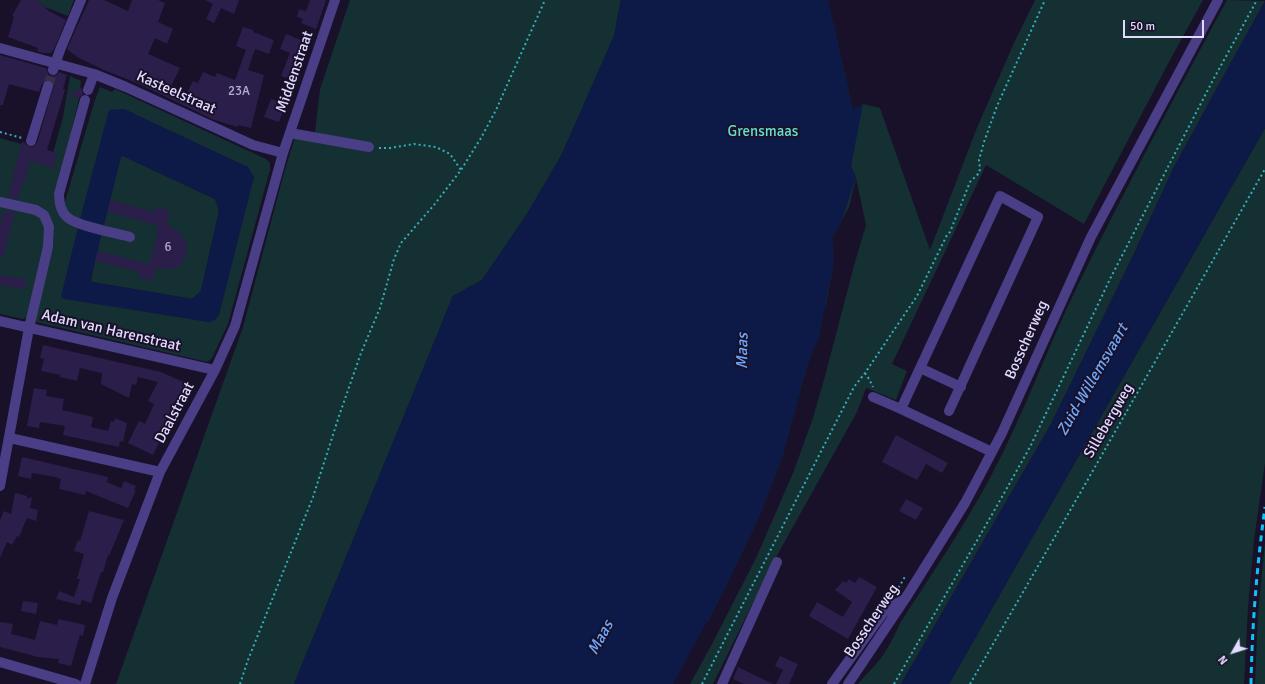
<!DOCTYPE html>
<style>
body{margin:0}
#map{position:relative;width:1265px;height:684px;overflow:hidden;background:#181129;font-family:Signika,sans-serif}
canvas{display:block}
.north{position:absolute;left:1213px;top:632px;width:40px;height:40px;-webkit-text-stroke:3px #181129;paint-order:stroke;rotate:231deg;font-size:11px;font-weight:700;line-height:16px;text-align:center;color:#e3dbfe}
.north::after{content:'';display:block;margin:auto;width:14px;height:18px;background:#e3dbfe;clip-path:polygon(50% 0,100% 100%,50% 72%,0 100%)}
.scale{position:absolute;left:1123px;top:20px;width:81px;height:18px;box-sizing:border-box;border:2px solid #e3dbfe;border-top:0;padding-left:5px;font-size:12px;line-height:14px;white-space:nowrap;color:#e3dbfe;-webkit-text-stroke:3px #181129;paint-order:stroke}
</style>
<div id="map">
<canvas width="1265" height="684"></canvas>
<div class="north">N</div>
<div class="scale">50 m</div>
</div>
<script>
const g = document.querySelector('canvas').getContext('2d');
g.lineJoin = 'round';
function paint(path, color) {
  g.fillStyle = color;
  g.fill(path, 'evenodd');
}
function strokePath(path, color, width, dash) {
  g.strokeStyle = color;
  g.lineWidth = width;
  g.lineCap = dash ? 'butt' : 'round';
  g.setLineDash(dash || []);
  g.stroke(path);
}
function label(font, color, halo, rows, align = 'center') {
  g.font = font + ' Signika,sans-serif';
  g.lineWidth = 4;
  g.setLineDash([]);
  g.textBaseline = 'middle';
  g.strokeStyle = halo;
  g.fillStyle = color;
  for (const [text, x, y, turn = 0] of rows) {
    g.save();
    g.translate(x, y);
    g.rotate((+turn || 0) * Math.PI / 180);
    g.textAlign = isNaN(turn) ? turn : align;
    if (halo) g.strokeText(text, 0, 0);
    g.fillText(text, 0, 0);
    g.restore();
  }
}
const green = new Path2D(`
 M37,0h37l-6,16 -23,-9z
 M350,0h271l-7,36 -52,118 -35,60 -45,66 -29,16 -159,388h-178l127,-357 41,-154 11,-36 19,4 6,-52z
 M664,0h164l25,110 10,-6 17,4 50,142 46,-120 38,-87 21,-43h168l-33,60 -86,164 -98,-59 -94,199 15,7 -11,29 -30,-12 -9,24 -87,156 -57,116h-23l22,-40 44,-86 37,-85 20,-55 12,-42 30,-114 11,-37 -10,-47 -7,29 -17,31 2,23 -8,44h-3l-2,10 2,1 -4,20 -12,30 -26,95 -22,56 -39,81 -12,23 -209,63z
 M1227,0l38,1 -92,168 -41,89 -81,166 -150,260h-43c6,-8 13,-14 19,-21 10,-12 17,-26 23,-40 31,-48 64,-96 91,-147 33,-62 56,-128 87,-191 47,-96 98,-191 149,-285z
 M70,76l11,5 -2,18 -25,103 7,13 33,-112 6,-16 12,5 3,-3 151,70 4,4v7l-42,154 -16,34 -5,4 -171,-40 -2,-3 19,-71 1,-22 -19,-13 7,5 3,8 -1,19 -17,72 -4,2 -23,-5v-176l53,15 10,-36zM124,109l130,68 -45,145 -147,-26 33,-36 -4,20 1,2 100,17 9,-8 18,-80 -4,-12 -92,-43 -2,1z
 M1265,128v335l-11,77 -6,67 -4,77h-295z
 M1265,542v142h-10l3,-71z`);
const water = new Path2D(`
 M621,0h207l25,110 10,-6 -12,62 5,11 -13,40 -11,21 2,23 -15,76 -12,29 -26,95 -22,56 -39,81 -47,86h-379l159,-388 29,-16 45,-66 35,-60 52,-118z
 M1265,1v127l-316,556h-48l150,-260 81,-166 41,-89 47,-87z
 M124,109l124,58 6,10 -35,138 -4,5 -6,2 -145,-23 -3,-3 17,-69 24,6 -7,28 -4,19 1,2 100,17 9,-8 18,-80 -4,-12 -92,-43 -2,1 -17,68 -24,-6 29,-109z`);
const building = new Path2D(`
 M21,0h16l12,11 17,9 -12,29 -3,4h-9l-5,-2 1,-3 -30,-11 6,-20 -2,-1z
 M89,0h15l24,11 4,-11h26l7,3 -7,19 15,7 -6,15 -12,-6 -7,16 32,14 -9,18 16,7 6,-12 5,2 5,-11 12,5 2,-4 18,7 11,-30 -10,-4 7,-19 10,3v2l21,8 -5,14 -14,-5 -7,21 16,5 -13,53 -13,-3 -1,2 -25,-8 -75,-36 -33,-13 -27,-13 -10,-8z
 M205,0h34l-5,14 -13,-6 -7,15 -8,-4 7,-15z
 M310,0h16l-10,29 -15,-6 2,-4 -6,-2 2,-8 7,2z
 M286,34l22,9 -15,37 -12,-4 9,-23 -10,-4z
 M0,55l42,12 5,2 1,5 3,2 6,-1 2,-3 8,3 -4,14 2,1 -18,60 10,3 -3,15 -24,-7 -5,21h-2l-5,17 -10,-2 5,-18 -1,-1 10,-36 3,1 4,4h4l4,-4 17,-58 -4,-5h-4l-4,4 -3,8 -30,-8 -6,21h-3z
 M80,88l2,1 1,5 -4,4 -11,-2z
 M271,99l15,5 -7,18 -15,-5z
 M110,200l44,12 2,-5 14,4 -3,13 14,10 6,10 -1,11 -5,10 -5,3 -6,1 -14,-1 -4,13 -14,-4 2,-5 -45,-11 3,-10 52,13 9,-38 -51,-14z
 M4,210l11,2 -12,46 -3,-1v-31z
 M0,275l27,4 -3,10 -24,-4z
 M43,345l118,27 27,12 -35,71 -25,-12 11,-22 6,3 9,-20 -6,-3 10,-19 -20,-5 -2,8 -4,-1 -3,14 -28,-14 1,-11 -22,-5 -3,13 -17,-4v-2l-19,-4 3,-12 -4,-1z
 M34,388l13,2 -1,6 18,3 -2,11 31,7 -2,10 17,4 3,-10 3,1 1,-4 12,5 -4,19 -3,-1 -1,6 -56,-12 2,-9 -25,-4 -1,6 -12,-2z
 M896,435l52,28 -6,10 -16,-9 -9,16 -35,-18z
 M22,457l86,20 -1,5 14,6 3,-7 12,5 -2,4h2l-8,18 -42,-17 -1,4 -26,-6 2,-10 -6,-2 -23,-4 -1,6 -13,-3z
 M15,493l12,3v3l5,-2 -2,11 8,2 -2,11 -9,-3 -8,19 -2,-1 -5,9 -5,-3 -7,16v-38l4,-9 7,3z
 M906,499l17,9 -7,12 -17,-9z
 M89,511l35,9 -15,36 -1,-1 -5,17h-2l-10,31 -9,-3 -2,5 -24,-6 3,-8 15,6 6,-18h-3l7,-25 -10,-3 4,-11 2,1z
 M859,577l18,10 -29,52 -39,-23 8,-14 26,15 9,-15 -17,-12 8,-9 3,2 3,-4 6,4z
 M23,601l15,2 -2,11 -15,-3z
 M58,619l27,6 -2,11 -3,-1 -9,31 -13,-3 1,-4 -21,-2 -38,-10v-25l13,2 -2,10 24,6 5,-19 17,4z
 M780,656l18,8 -9,20h-13l7,-14 -8,-4z
 M738,667l35,17h-29l-11,-5z`);
const minorTunnel = new Path2D(`
 M48,86l5,-16`);
const path = new Path2D(`
 M0,132l22,6
 M379,148h11l24,-4 22,3 14,7 11,16
 M865,373l4,6 4,8
 M896,592l10,-17
 M240,684l8,-24 65,-163 26,-81 22,-63 19,-45 14,-49 7,-16 33,-38 27,-35 20,-32 15,-28 49,-110
 M702,684l152,-297 11,-14 52,-77 30,-61 3,-3 20,-50 9,-9 1,-4 -1,-9 5,-18 13,-36 48,-106
 M894,684l100,-173 36,-64 81,-170 102,-197 44,-80
 M970,684l113,-196 182,-319`);
const minor = new Path2D(`
 M0,48l94,26 32,13 127,58 30,8
 M53,70l7,-20 21,-50
 M88,90l6,-16
 M85,100l-26,94c0,8 1,17 8,23 9,9 49,16 63,20
 M290,133l79,14
 M31,141l17,-55
 M0,202l36,8 8,5 5,12 -1,20 -19,81 -29,158
 M0,321l215,49
 M920,368l41,19
 M873,397l28,12 91,43
 M901,409l99,-213 38,21 -89,194
 M10,438l150,34
 M0,662l76,22
 M85,684l27,-86 48,-126 55,-102 20,-44 48,-173 52,-153
 M722,684l55,-122
 M832,684l51,-71 8,-7 12,-6
 M848,684l57,-85 60,-96 37,-70 89,-196 127,-237`);
const rail = new Path2D(`
 M1251,684c1,-59 6,-119 14,-177`);
const numberNames = [
 ["23A",239,92],
 ["6",168,248]
];
const streetNames = [
 ["Middenstraat",295,72,-71],
 ["Kasteelstraat",176,93,24],
 ["Adam van Harenstraat",111,331,13],
 ["Bosscherweg",1027,340,-66],
 ["Daalstraat",175,413,-62],
 ["Sillebergweg",1109,421,-60],
 ["Bosscherweg",872,621,-56]
];
const parkNames = [
 ["Grensmaas",763,132]
];
const waterNames = [
 ["Maas",743,351,-89],
 ["Zuid-Willemsvaart",1093,380,-60],
 ["Maas",601,638,-61]
];
paint(green, '#143033');
paint(water, '#0d1a47');
paint(building, '#2c1e4a');
strokePath(minorTunnel, '#362f49', 10, [10, 5]);
strokePath(path, '#34b0b8', 2, [2, 3]);
strokePath(minor, '#4a3e87', 10);
strokePath(rail, '#0dc3f8', 3, [6, 5]);
label('13px', '#b5acd1', null, numberNames);
label('15px', '#e3dbfe', '#181129', streetNames);
label('15px', '#67ddce', '#181129', parkNames);
label('italic 16px', '#6ca7fb', '#181129', waterNames);
</script>
